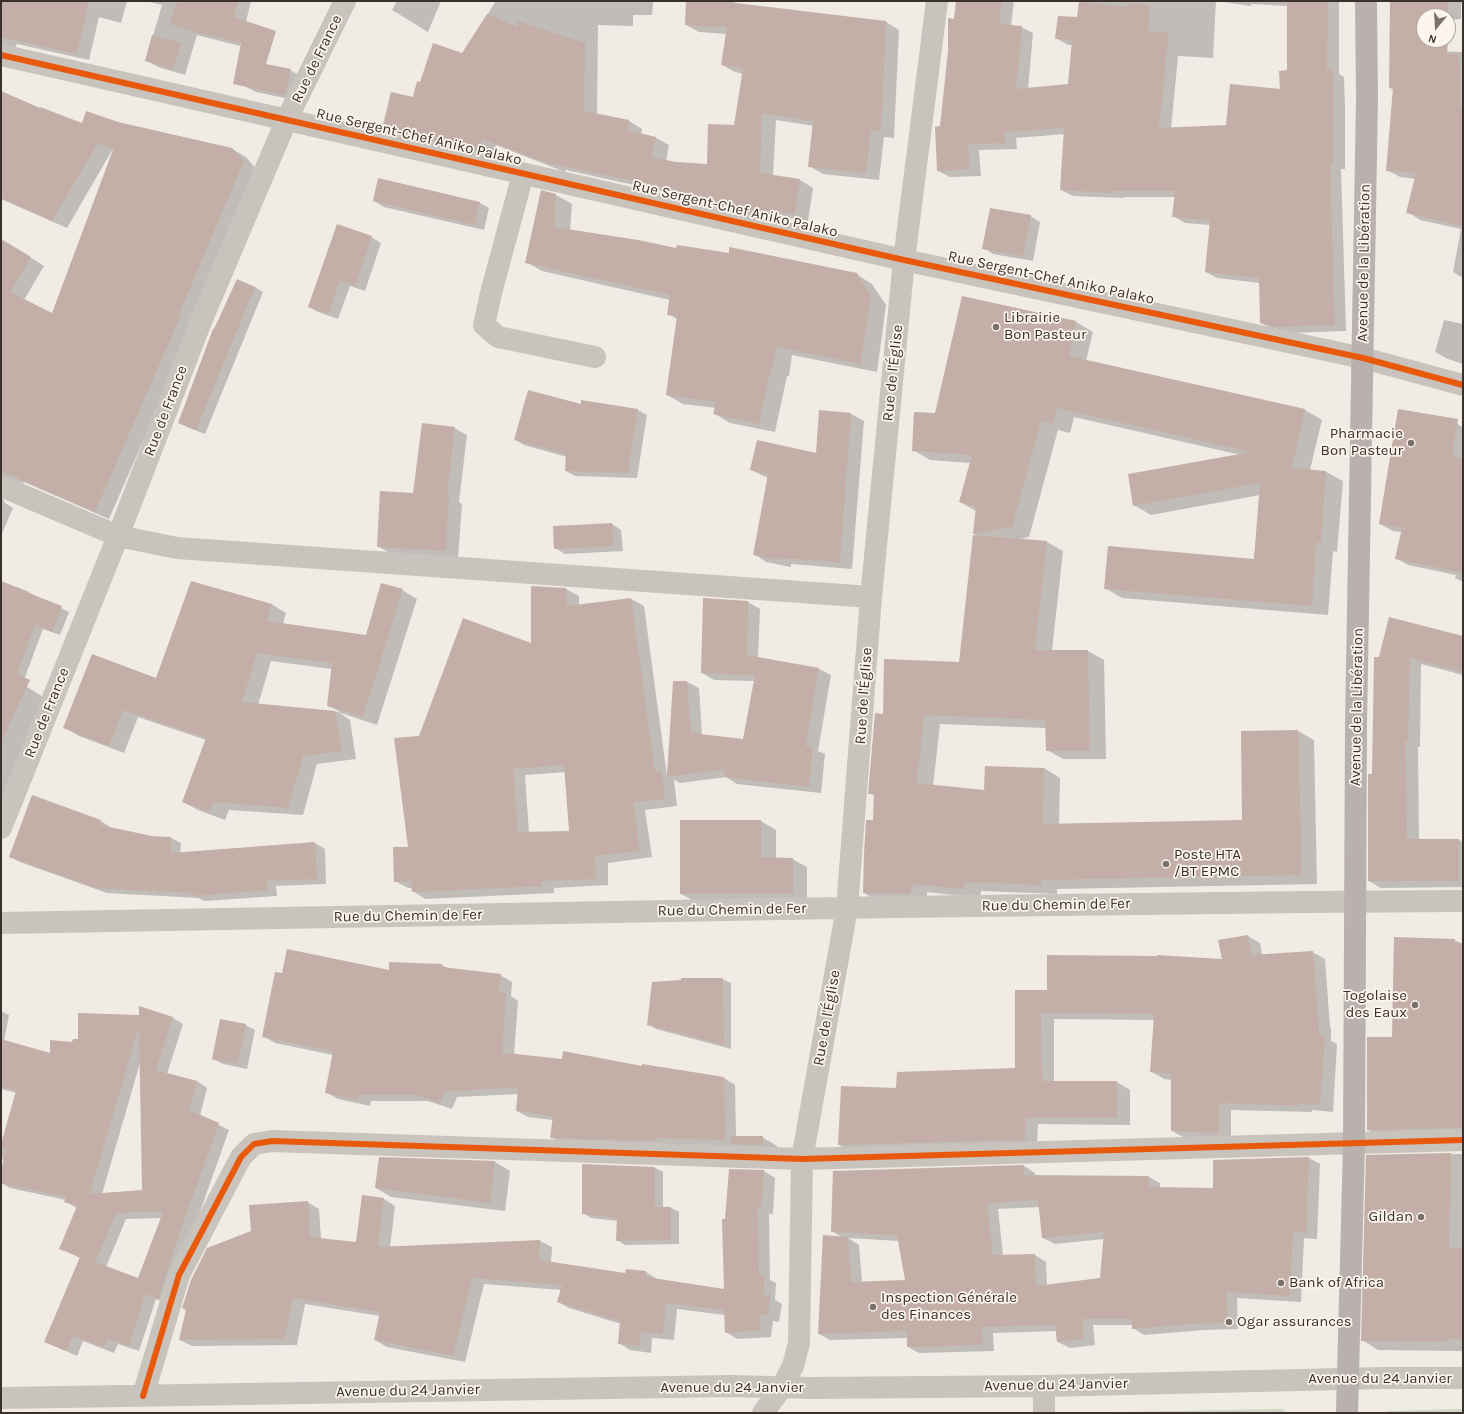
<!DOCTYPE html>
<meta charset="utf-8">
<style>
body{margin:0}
#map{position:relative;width:1464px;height:1414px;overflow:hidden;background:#f0ebe5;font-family:Karla,sans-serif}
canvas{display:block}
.frame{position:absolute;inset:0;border:2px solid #3b302b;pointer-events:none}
.north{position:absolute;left:1416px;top:8px;width:40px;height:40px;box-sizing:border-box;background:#fbf5ee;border:1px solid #aea6a0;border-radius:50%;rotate:198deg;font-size:11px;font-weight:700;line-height:16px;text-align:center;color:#3b302b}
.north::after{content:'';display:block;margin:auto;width:14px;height:18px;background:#7a716c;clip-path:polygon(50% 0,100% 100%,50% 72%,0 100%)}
</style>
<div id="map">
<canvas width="1464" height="1414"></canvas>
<div class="frame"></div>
<div class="north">N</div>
</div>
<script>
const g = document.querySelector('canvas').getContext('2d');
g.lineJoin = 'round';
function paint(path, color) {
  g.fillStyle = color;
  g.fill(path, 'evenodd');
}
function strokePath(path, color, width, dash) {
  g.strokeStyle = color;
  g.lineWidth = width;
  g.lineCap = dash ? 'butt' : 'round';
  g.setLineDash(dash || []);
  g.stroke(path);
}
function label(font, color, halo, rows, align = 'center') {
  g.font = font + ' Karla,sans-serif';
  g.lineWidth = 3.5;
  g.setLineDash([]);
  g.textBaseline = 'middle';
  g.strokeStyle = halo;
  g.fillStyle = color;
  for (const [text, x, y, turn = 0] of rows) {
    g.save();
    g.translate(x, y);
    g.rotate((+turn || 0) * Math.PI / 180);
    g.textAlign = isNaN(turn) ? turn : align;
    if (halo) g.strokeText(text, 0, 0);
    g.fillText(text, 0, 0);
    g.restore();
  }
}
const green = new Path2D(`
 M1282,1409l4,4h-224z
 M1463,1409v4h-77l2,-2z`);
const shadow = new Path2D(`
 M1,1h126l-6,22 -22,-6 -10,43 -72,-16 -2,5 -14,1z
 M145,1h106l-11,45 -43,-11 -12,40 -27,-8 -12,-7 16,-55z
 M397,1h44l-13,31 -36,-22z
 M496,1h157l-1,14h-19v11l-35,-1 -1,89 32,7 13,8 -1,5 15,4 13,7 -3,16 10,2 31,2 28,-39 8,-52 -8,-2 -13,-7 5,-31 -28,-2 -13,-7 1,-24h48v3l151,18 13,8 -5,108 -10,-1 -5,43 -56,-6 -14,-8 5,-40 -38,-6 -3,56 27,4 13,8 -5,33 -26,-4 -34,-1 -29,-7 -8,-5 -19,-1 -13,-8 -113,-25 -1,2 -69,-27 -4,13 -96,-22 -13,-8 30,-30 7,-15 43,-29z
 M957,1h57l-3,25 10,1 12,6 -5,56 41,-4 4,-40h-5l-12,-7 22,-19 4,-18h257v73l5,3 1,31v61h-4l5,162 -58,2 -15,-4 -12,-6 -1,-40 -43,-5 -11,-6 4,-47 -25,-2 -12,-7 2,-19h-51v1l-51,-2 -12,-6 4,-56 -49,4 1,11 -38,1 2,26 -31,1 -12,-6 3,-44zM1216,1l35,5v-2l37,2v65l-7,19 -55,36 -55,3 7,-73 35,2z
 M1391,1h70v18l-13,1v-4h-24v5z
 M1391,50l72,2v226l-10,-6 8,-43 -41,-9 -12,-8 8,-33 -16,-2 -13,-7 7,-80 -4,-2z
 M290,70l10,6 -6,24 -38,-8 -10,-5z
 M1,92l39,17 43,16 35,-2 114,26 14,8 11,13 -63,154 -85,195 -85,-37v1l-9,-2 -13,16 3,6 8,5 -12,28v-297l43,27 -20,34 29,14 61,-167 -47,81 -66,-29z
 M542,192l14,3 16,9 -2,27 107,18 53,5 126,20 16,10 14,21 -9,67 -85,-17 -3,21h-2l-12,56 -45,-9 -15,-9 1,-6 -33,-4 -16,-9 10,-76 -9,-5 2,-14 -128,-29 -16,-9z
 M374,201l106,2 9,5 -5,22 -100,-23z
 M1030,216l10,6 -7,39 -40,-7 -9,-6z
 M371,237l10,6 -16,48 -15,-5 -12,33 -20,-7 -9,-5z
 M255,287l8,5 -58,142 -18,-7 -8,-5z
 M963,297l113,25 17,10 -7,29 219,49 17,10 -12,50 16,2 17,9 -6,71 -4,-1 -5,64 -206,-17 -17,-10 149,-28 6,-65 -109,20 -17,-10 107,-50 -167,-38 -4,16 -12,-3 -29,107 -12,3 30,2 16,9 -11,100h36l16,9 2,99h-43l-16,-9 -1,-22 -106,-4 -7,62 52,5 59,-23 16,10 -1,46 184,-3 55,-90 16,9 3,144 -260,5v5l-76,-3 -1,7 -53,-6v11l-47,-1 -16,-9 9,-72 2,-25 -6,-3 15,-78 76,-52 18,-127 -4,-2 2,-23 -16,-9 11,-39 -41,-3 -17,-10 23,-36z
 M1444,320l19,4v40l-15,-5 -13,-7z
 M582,402l56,8 9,5 -10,63 -62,-2 -9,-5 1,-14 -43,-12 -8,-5 65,-35z
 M1417,413l40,11 6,3v155l-8,-4 1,-3 -48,-10 -12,-7 6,-26 -9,-1 -13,-7z
 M851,414l13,7 -12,148 -61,-5v3l-25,-5 -12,-8 14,-76 -17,-8 66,-16z
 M454,428l13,7 -8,67 3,2 -4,54 -67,-4 -13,-8 36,-52z
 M612,524l9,6 2,21 -58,3 -10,-6z
 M1,582l27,10 41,20 -9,23 -17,-6 -21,56 -21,-9z
 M532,587l34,2 13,7v10l52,-7 13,7 23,170 7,-94h13l12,6 3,47 42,5 11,-59 -41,-1 -12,-7 46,-71 12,7 -2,49 61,11 12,6 -13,76 7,3 -4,39 -84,-9 -11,-7 -46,6 -6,-3 3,26 -32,4 7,47 -44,6v22l-54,3v5l-129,6 -12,-8v-3h-5l-13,-7 14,-33 11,-111 112,-93zM566,772l4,60 -41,1 -4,-58z
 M402,590l15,9 -40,126 -39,-13 12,8 6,39 -39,5 -14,51 -74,-5 -4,10 -27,-10 -15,-8 23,-62 -68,-23 -14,36 -45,-17 -15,-9 93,-48 114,-75 15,9 -3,11 83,12zM271,661l61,8 -4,36 12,7 -82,-7z
 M1463,637v38l-42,-11 -1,83h-2l1,93h40l4,2v45l-82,1 -12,-7 4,-106 2,-117z
 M27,687l18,11 -44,103v-112z
 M101,821l9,6v1l42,9 19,1 10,5 -1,11 135,-11 10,6 1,35 -50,2 1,10 -73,5 -5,-3 -92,-5 -87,-31 -10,-5z
 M681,821h80l15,9v29h16l15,8v35h-111l-15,-8z
 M1248,936l12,7 2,12 50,-3 13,7 5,68 1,1v13l6,3 -4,68 -21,-2v2l-81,-2v30l-46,-2 -13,-7v-51l-8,-1 -12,-7 2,-52 -100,-1v63h63l13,8v35l-92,-1 -1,23 -185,5 -13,-7 57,-56 120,-20 32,-78 175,-31z
 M1454,940l9,4v193l-79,2 -16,-9 25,-92z
 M442,965l7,4 51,6 12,7 -1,14 7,5 -4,54 129,12 81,11 11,7 1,52h26l15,9v7l-215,-9 -11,-7 2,-17 -25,-3 -11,-6 2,-17 -62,3 -5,12 -24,-8h-57l-1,5 -32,-7 -12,-7 7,-37 -58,-12 -12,-7 20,-62 107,-3z
 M722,979l9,4v66l-75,-20 -8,-5z
 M140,1007l33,11 10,6 -16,50 30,7 10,7 -7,28 29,14 -49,138 -11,36 -13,-5 -17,52 -21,-7 -4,9 -31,-12 -6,15 -31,-14 34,-84 -20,-10 17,-40 -11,-6v-2l-56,-12 -9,-5 3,-23 -3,-2v-10l16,-55 -16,-4v-78l8,4 -5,26 46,13 29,-14 61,-24zM140,1063l3,128 -41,3zM162,1218l-24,61 -32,-12 20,-48z
 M245,1025l10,5 -8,39 -24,-5 -10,-5z
 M1463,1154v197l-85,-1 -16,-10 5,-184z
 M1309,1158l11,6 -3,75 -13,-1 -3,64 -64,-4 1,31 -34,1 -60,5 -11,-7v-3h-40l2,20 -25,3 -12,-6 -1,-11 -64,2 1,18 -75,2 -11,-6v-9l-78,2 -11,-6 24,-96 -11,-7 192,-65 11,7v3l114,1 11,6v5l54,1v-28zM1040,1207l3,31 12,6 49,-5 -3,40 -54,6 -1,-23 -11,-7 -32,1 -5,-47zM848,1238l51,3 7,40 -44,1 -3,-37z
 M495,1162l15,9 -5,40 -114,-14 -15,-9z
 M655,1168l8,4v36h8l8,4v32l-54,1 -8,-5 1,-19 -27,-3 -8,-5z
 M764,1171l11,7 -2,36h-4l1,66 6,3 -1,17 7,4 -3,18 -6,-1 -2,16 -34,2 -11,-7 -1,-17 -48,-6 -3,31 -22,-2 -1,15 -21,-3 -11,-7 2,-19 -52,-16 -11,-6 3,-12 -77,-6 -19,78 -78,-15 -12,-7 5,-24 -75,-12 -8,41 -105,1 -12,-6 72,-108 55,-30 12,7 2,30 36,4 27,-44 11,7 -5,41 150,-6 12,6 -1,16 75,12 20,-3 11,7 68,11 1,-70z`);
const building = new Path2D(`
 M1,1h88l-12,53 -76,-17z
 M177,1h61l-4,16 42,14 -10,33 25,5 -6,26 -52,-11 8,-41 -40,-10 -1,1 -30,-10z
 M686,1h33l167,20 -5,110 -10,-1 -5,43 -58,-6 5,-46 -51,-8 -2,60 40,6 -5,35 -27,-4 -34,-1 -29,-7v-4l-28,-2 1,-6 -126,-26v1l-70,-26 -3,12 -97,-22 9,-37 22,5 4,-16 3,1 13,-39 29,10 25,-39 30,13 1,-6 67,22 -1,68 45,9 -2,10 29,7 -4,20 24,5 31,2 1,-40 26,1 9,-57 -22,-3 6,-38 -42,-2z
 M956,1h46l-3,23 23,2 -6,63 52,-5 4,-44 -17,-1 3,-23 19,1 2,-15 48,5v-4l23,2 -2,26 21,1 -10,96 67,-3 4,-41 50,5 -1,-18 8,-1v-69h41l-1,68h6l1,32 -1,62h-3l5,162 -59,2 -16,-4 -1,-45 -54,-6 5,-52 -38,-3 3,-26h-62v2l-53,-3 4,-62 -59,4v11l-37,1 2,25 -33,2 -2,-44 5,-1 8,-75v-33l6,1z
 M1390,1h58v15h-24v24h24l-1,14h12l1,55h3v117l-57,-13 10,-40 -30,-2 7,-83h-4z
 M152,35l29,8 -8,26 -28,-8z
 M1,91l39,17v-1l42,16 4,-12 32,11 114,26 12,13 -65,153 2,1 -86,197 -94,-41v-232l30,18 -21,35 42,21 61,-163 -15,-7 -46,78 -51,-23z
 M378,178l102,24 -5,23 -102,-24z
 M541,190l15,4 -2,33 84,13 38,8 1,-3 52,8v-6l128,26 14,23 -10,68 -85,-17 -3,21h-2l-12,56 -46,-10 3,-12 -50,-7 11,-79 -10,-1 3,-20 -145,-32z
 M990,208l41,7 -8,41 -41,-7z
 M337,224l35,12 -17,50 -15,-5 -12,33 -20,-7z
 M237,279l18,8 -59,143 -18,-7 35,-94h1z
 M962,296l114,25 -7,35 236,53 -13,59 34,3 -5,72 -5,-1 -4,64 -208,-17 4,-43 146,13 6,-76 -127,23 -5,-32 123,-22 -194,-44 -4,16 -12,-3 -29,106 -39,7 3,-27 -17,-5 13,-47 -60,-4 2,-39 21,1z
 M528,390l53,14v-4l57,9 -10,64 -63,-2 1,-17 -52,-14z
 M1398,409l60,10 -6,37 11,3v114l-68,-14 7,-31 -23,-4z
 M819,410l32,3 -11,149 -61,-4 -1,2 -25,-5 15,-81 -18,-4 7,-30 59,13z
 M422,423l33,4 -8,68h2l-3,56 -69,-4 3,-56 33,2z
 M612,523l1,23 -59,3 -1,-23z
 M973,535l74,6 -12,109h53l2,101h-44l-1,-31 -121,-5 -7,68 67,7 1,-24 59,2 -1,56 199,-4 -1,-89 57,-1 4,145 -261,5v5l-76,-3 -1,7 -53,-5v10l-48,-1 1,-39 2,-34h7l1,-26h-6l7,-81 8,1 1,-55 75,3z
 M1,581l28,11 -1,1 34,13 -10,26 -17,-7 -18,49 13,6 -29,62z
 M191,581l81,23 -5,17 99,14 15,-52 22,6 -40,128 -36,-11 5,-43 -75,-10 -15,49 93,9 7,40 -39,5 -15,52 -74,-6 -4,10 -28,-10 24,-64 -83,-28 -14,36 -46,-18 29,-74 64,24z
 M531,586l35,2 1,18 64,-8 24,173h7l3,28 -32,4 7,48 -45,5 1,23 -55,2 1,5 -130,6 -1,-11 -17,1 -1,-35h15l-14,-109 25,-2 44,-118 68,25zM564,765l5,66 -51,1 -5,-63z
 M703,598l45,3 -1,54 72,13 -13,78 7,1 -4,40 -85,-10 1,-8 -58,8 6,-96h14l4,52 52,6 12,-64 -54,-2z
 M1389,617l74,19v36l-53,-14 -2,83h-2l1,98h52v42h-91v-107h4l2,-117h5z
 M32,795l69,25 -1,5 52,11 19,1v16l144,-11 2,37 -50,2 1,9 -74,6 -1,-3 -97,-5 -87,-31z
 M680,820h81v37l32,1v36h-113z
 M1248,935l3,20 62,-4 5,68h1v17h6l-5,69 -20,-1 -1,2 -80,-3v30l-48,-2v-57l-21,-2 4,-58 -113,-1 1,68h75v37h-91l-1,22 -187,5 3,-59 55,2 1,-16 118,-4v-78h32v-35l110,1v-1l65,4 -4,-19z
 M1394,937l61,2 -1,5 9,-1v185l-96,2v-93h25z
 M287,949l102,21v-8l53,2v3l59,7 -2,18 7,1 -4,61h14l46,5 1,-8 79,15v-2l82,13 1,63 -70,-2v3l-105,-3 3,-22 -37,-5 2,-23 -73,3 -5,12 -25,-8h-56l-1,5 -33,-7 8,-42 -71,-14 13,-65 7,1z
 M681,978h42l1,67 -77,-20 5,-43 29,-2z
 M139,1006l34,11 -17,53 41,11 -8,29 30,13 -50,140 3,-1 -5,9 -8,28 -14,-5 -16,52 -22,-7 -3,8 -31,-11 -7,15 -22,-9 36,-85 -21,-8 18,-43 -13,-4 2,-5 -65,-14v-12l5,-22 -5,-1v-4l15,-53 -15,-5v-47l49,14v-13l22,2 1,-3h5v-26l61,2zM139,1026l3,164 -52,4zM130,1212h33l-25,66 -43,-16 21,-48z
 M220,1019l26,5 -8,40 -26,-5z
 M731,1136h32v9l-32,-1z
 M1451,1153l-2,95h14v91h-16v3l-86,-1 5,-186z
 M379,1157l116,4 -5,42 -115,-15z
 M1309,1157l-3,76 -13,-1 -3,64 -64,-4 1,31 -36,1 -59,5v-10h-50l2,20 -27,3 -2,-17 -73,2 1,18 -76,2v-16l-89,3 5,-99 25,2 3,45 54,-2 -8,-45 -66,-3 2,-61 191,-6v10l125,1v11l64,1v-28zM1038,1200l4,38 62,-6 -4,46 -64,8 -1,-32 -42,1 -6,-52z
 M582,1164l73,3v40h16v33l-55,1 1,-23 -35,-4z
 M729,1169l35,1 -3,38 -3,-1 1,68h6l-2,20 7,1 -2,19h-7l-1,15 -35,3 -1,-23 -58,-7 -3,31 -22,-2 -2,14 -21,-2 2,-23 -63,-19 5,-17 -90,-7 -19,78 -79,-16 6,-28 -87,-14 -8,41 -106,1 7,-30 -4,-2 9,-28 16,-32 44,-17 -2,-26 59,-4 2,36 46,5 6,-47 22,3 -6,49 162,-7 -1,20 86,13 1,-4 20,2v6l78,12 -2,-70h3z`);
const minor = new Path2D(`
 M1,55l903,205 459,98 100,27
 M523,174l-32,119 -7,32 14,12 97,20
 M1,486l117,50 59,12 694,49
 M1,828l117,-292 82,-212 86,-203 59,-120
 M1,923l892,-16 412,-5 158,-1
 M1044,1386v27
 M143,1396l36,-121 62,-118 13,-13 18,-3 530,18 661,-19
 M1,1398l729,-12 81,2 233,-2 340,-8h79
 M763,1413l19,-26 11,-21 6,-23 3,-184 45,-251 24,-311 33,-337 33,-259`);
const major = new Path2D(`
 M1347,1413l7,-269 2,-420 11,-626 -1,-97`);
const cycleway = new Path2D(`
 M1,55l903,205 459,98 100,27
 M143,1396l36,-121 62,-118 13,-13 18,-3 530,18 661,-19`);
const markers = [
 [996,327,4,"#7a716c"],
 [1411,443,4,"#7a716c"],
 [1166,864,4,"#7a716c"],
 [1415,1005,4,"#7a716c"],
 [1421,1217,4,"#7a716c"],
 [1281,1283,4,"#7a716c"],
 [873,1307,4,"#7a716c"],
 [1229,1322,4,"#7a716c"]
];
const streetNames = [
 ["Rue de France",317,59,-64],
 ["Rue Sergent-Chef Aniko Palako",419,137,13],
 ["Rue Sergent-Chef Aniko Palako",735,209,13],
 ["Avenue de la Libération",1364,263,-89],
 ["Rue Sergent-Chef Aniko Palako",1051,278,12],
 ["Rue de l'Église",893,373,-84],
 ["Rue de France",166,411,-69],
 ["Rue de l'Église",864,696,-86],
 ["Avenue de la Libération",1357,707,-89],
 ["Rue de France",47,713,-68],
 ["Rue du Chemin de Fer",1056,905,-1],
 ["Rue du Chemin de Fer",732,910,-1],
 ["Rue du Chemin de Fer",408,916,-1],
 ["Rue de l'Église",827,1018,-80],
 ["Avenue du 24 Janvier",1380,1379],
 ["Avenue du 24 Janvier",1056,1385,-1],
 ["Avenue du 24 Janvier",732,1388],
 ["Avenue du 24 Janvier",408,1391,-1]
];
const poiNames = [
 ["Librairie",1004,318],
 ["Bon Pasteur",1004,335],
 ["Pharmacie",1403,434,"right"],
 ["Bon Pasteur",1403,451,"right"],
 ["Poste HTA",1174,855],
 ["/BT EPMC",1174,872],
 ["Togolaise",1407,996,"right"],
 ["des Eaux",1407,1013,"right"],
 ["Gildan",1413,1217,"right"],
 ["Bank of Africa",1289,1283],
 ["Inspection Générale",881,1298],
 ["des Finances",881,1315],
 ["Ogar assurances",1237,1322]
];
paint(green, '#d1d6bf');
paint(shadow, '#0003');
paint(building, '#c3afa7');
strokePath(minor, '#c9c3be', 22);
strokePath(major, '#b8b1ad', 22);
strokePath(cycleway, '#e8590c', 6);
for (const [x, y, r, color] of markers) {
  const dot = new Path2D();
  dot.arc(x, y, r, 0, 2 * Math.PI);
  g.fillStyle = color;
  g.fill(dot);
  strokePath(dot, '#fbf5ee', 1.5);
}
label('15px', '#3b302b', '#fbf5ee', streetNames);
label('15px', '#3b302b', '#fbf5ee', poiNames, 'left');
</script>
